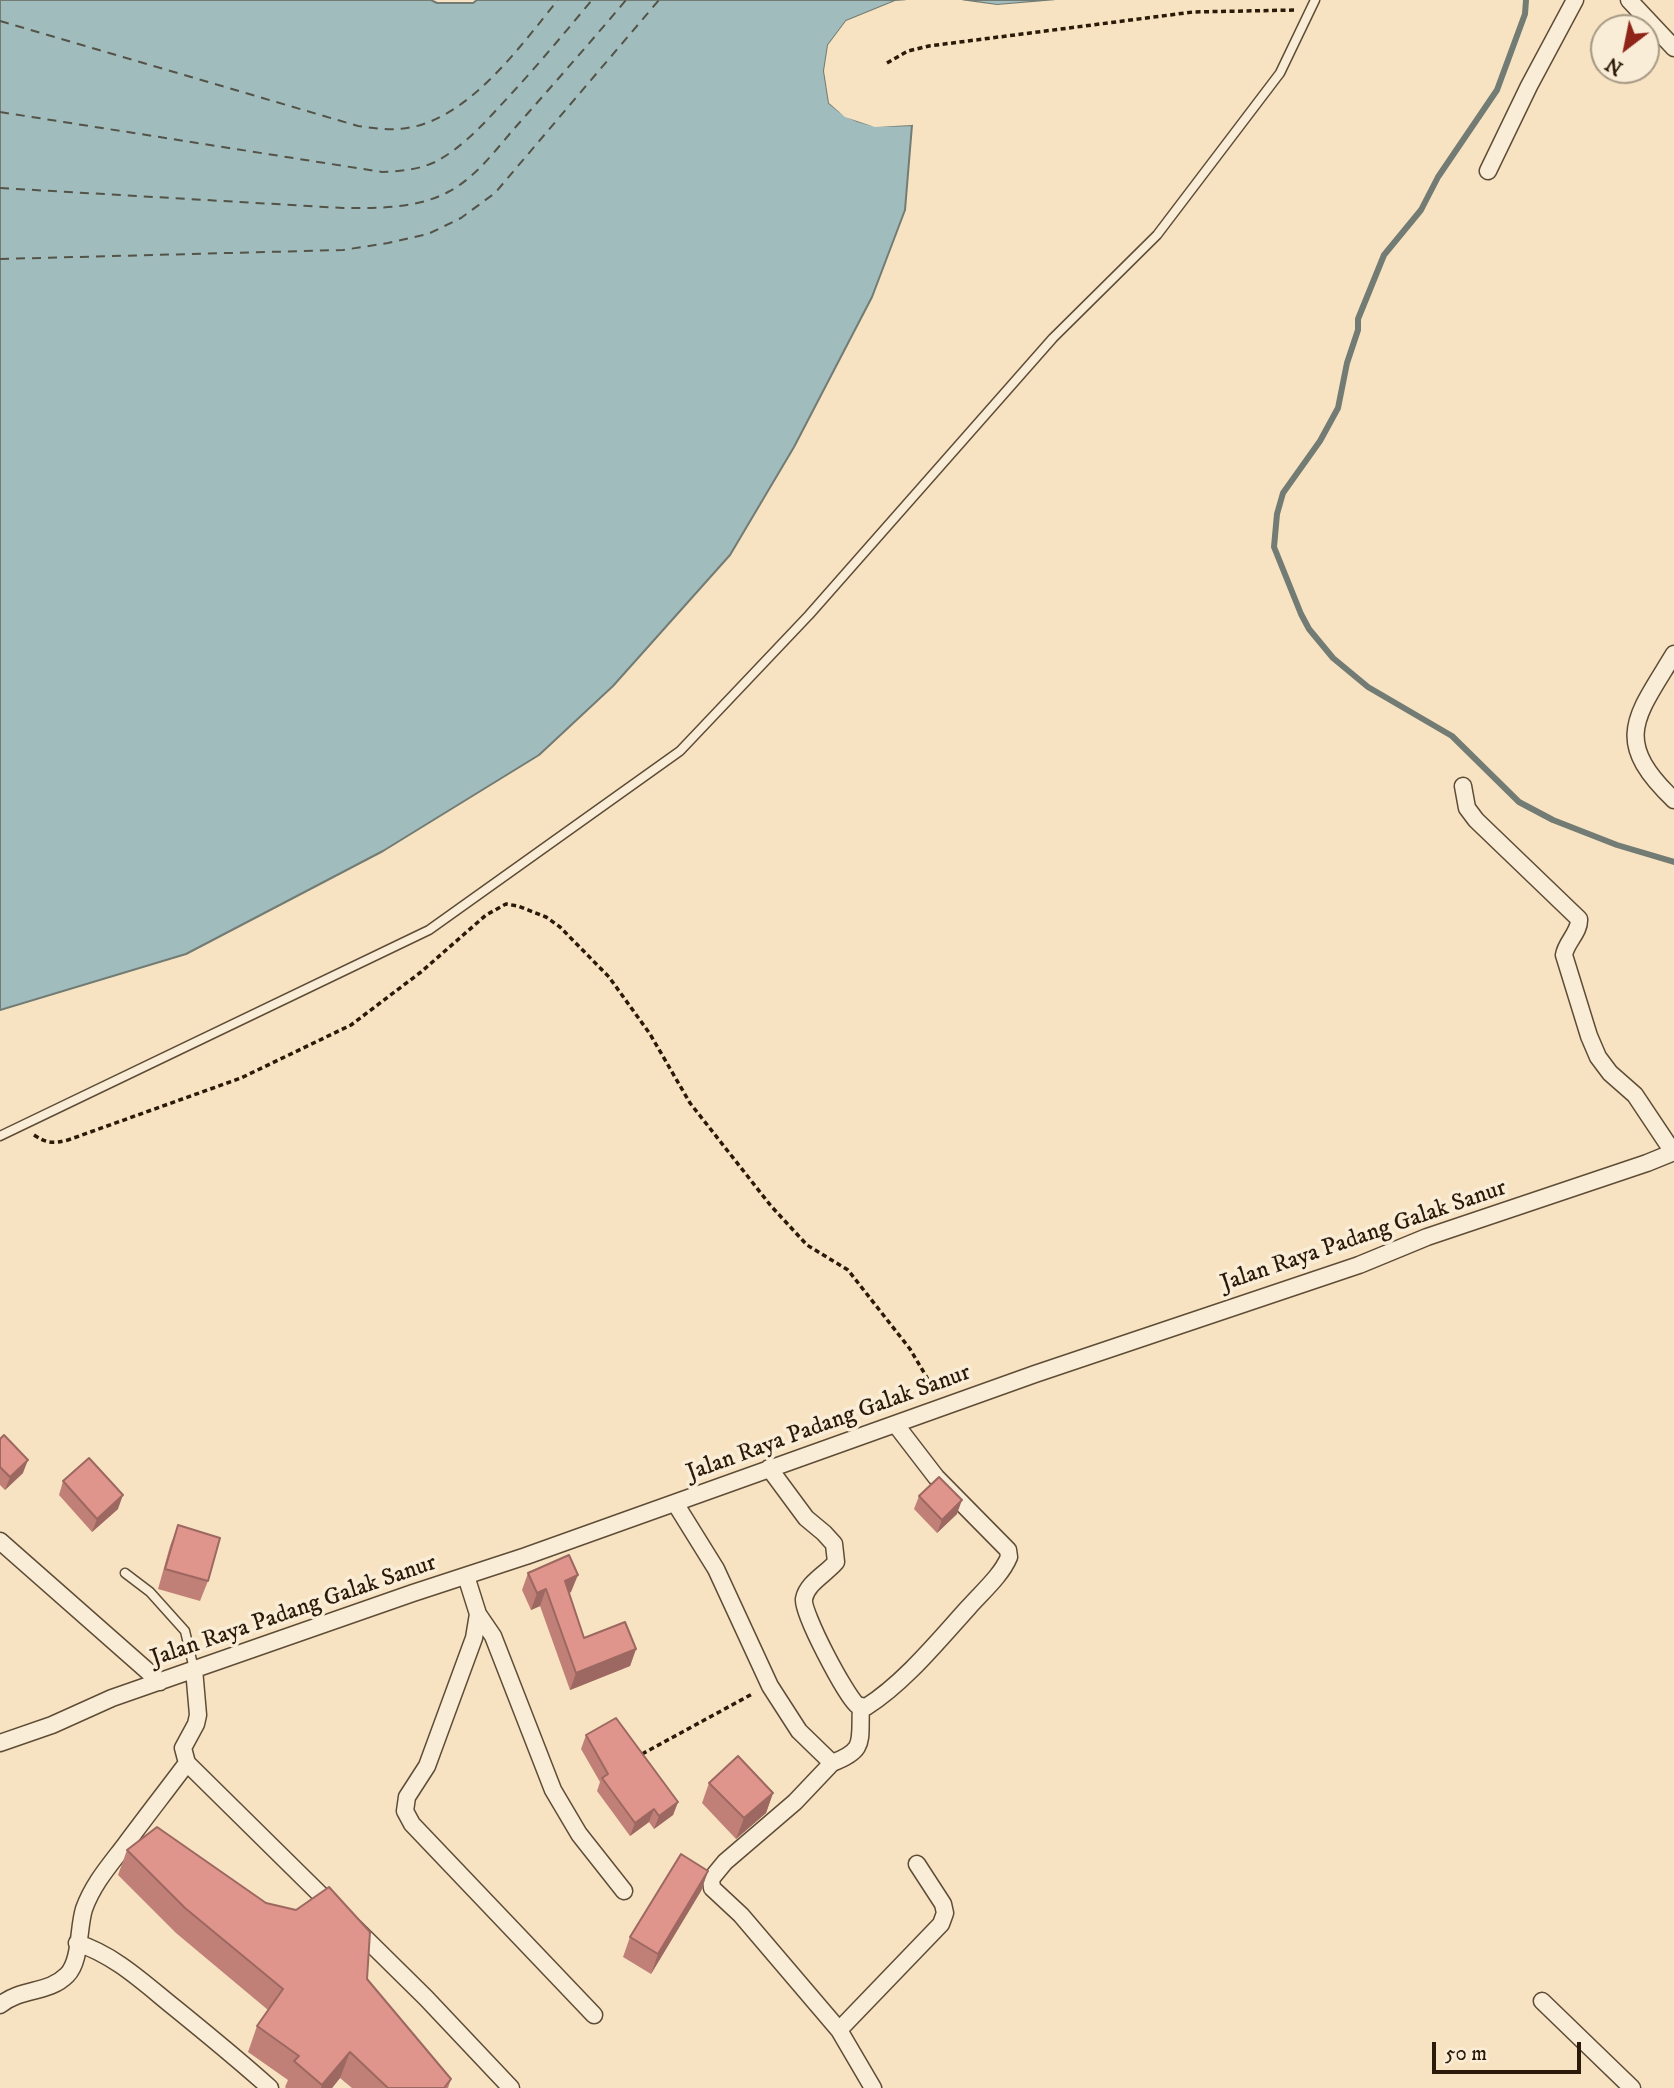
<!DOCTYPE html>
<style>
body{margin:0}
#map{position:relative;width:1674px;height:2088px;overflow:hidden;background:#f7e3c1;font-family:"IM FELL DW Pica",serif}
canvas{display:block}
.north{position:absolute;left:1590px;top:14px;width:70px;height:70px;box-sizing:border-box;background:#faedd7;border:2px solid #a79985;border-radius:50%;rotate:212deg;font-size:19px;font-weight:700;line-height:28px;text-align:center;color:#2b1a09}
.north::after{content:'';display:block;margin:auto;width:24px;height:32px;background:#8f2418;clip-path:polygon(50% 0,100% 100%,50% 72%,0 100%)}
.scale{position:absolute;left:1432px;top:2042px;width:149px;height:32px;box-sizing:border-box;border:4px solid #2b1a09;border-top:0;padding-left:9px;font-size:21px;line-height:24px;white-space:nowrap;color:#2b1a09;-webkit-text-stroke:5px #faedd7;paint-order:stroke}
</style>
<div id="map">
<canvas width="1674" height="2088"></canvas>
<div class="north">N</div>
<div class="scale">50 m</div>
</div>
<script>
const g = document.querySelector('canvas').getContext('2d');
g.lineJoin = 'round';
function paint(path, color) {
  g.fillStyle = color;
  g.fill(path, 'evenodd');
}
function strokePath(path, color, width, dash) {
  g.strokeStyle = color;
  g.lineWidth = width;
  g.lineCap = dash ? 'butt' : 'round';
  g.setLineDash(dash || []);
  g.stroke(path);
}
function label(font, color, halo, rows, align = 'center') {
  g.font = font + ' "IM FELL DW Pica",serif';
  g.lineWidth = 7;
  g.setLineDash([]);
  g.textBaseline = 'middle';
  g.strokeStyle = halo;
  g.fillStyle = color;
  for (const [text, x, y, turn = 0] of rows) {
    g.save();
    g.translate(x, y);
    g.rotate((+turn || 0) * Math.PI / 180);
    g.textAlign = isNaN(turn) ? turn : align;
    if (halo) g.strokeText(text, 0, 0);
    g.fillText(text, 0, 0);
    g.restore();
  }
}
const water = new Path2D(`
 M0,0h431l6,3h36l4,-3h428l-10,1 -49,20 -18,24 -4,26 5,32c28,25 48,24 83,22l-7,85 -33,87 -78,150 -64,108 -117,131 -74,69 -156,96 -197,103 -186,56z
 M963,0h91l-57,5z`);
const pier = new Path2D(`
 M909,0l-2,3 -11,1 -48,19 -17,24 -3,24 4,30 14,13 30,10 39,-1 -3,2 -37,2 -30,-10 -16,-14 -5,-32 4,-26 18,-24 49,-20z
 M960,0l37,5 60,-5 -3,3 -57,6 -34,-6z`);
const stream = new Path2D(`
 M1526,0l-1,14 -28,76 -59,87 -17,33 -37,45 -26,64v11l-11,33 -9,45 -18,33 -37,52 -6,21 -3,33 27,67 8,15 24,29 35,29 84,49 67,66 34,18 64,25 57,17`);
const ferry = new Path2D(`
 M0,21l358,105c16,2 32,5 49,2 62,-9 114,-83 151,-128
 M0,112l382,60c18,-1 36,-2 53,-10 25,-13 46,-35 65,-56 32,-34 62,-70 92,-106
 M0,188l343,20c35,0 73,1 105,-16 27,-14 46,-40 65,-62 38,-43 76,-86 113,-130
 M0,259l343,-9 45,-7 40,-9 33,-16 34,-25 164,-193`);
const path = new Path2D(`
 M887,63l21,-12 21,-5 264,-34 103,-2
 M34,1135c12,8 19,9 34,5l173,-62 110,-53 70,-53 65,-57 20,-11 12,2 28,11 14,10 49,50 41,57 40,69 81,103 36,39 41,25 62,79 26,44
 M642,1754l112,-61`);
const lane = new Path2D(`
 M0,1136l429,-206 251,-179 129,-136 244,-277 104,-103 123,-162 35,-73
 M125,1573l25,19 35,39 9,38`);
const street = new Path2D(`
 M1629,0l45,48
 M1488,171l41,-85 46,-86
 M1674,654c-38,63 -63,86 0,146
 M1463,786l4,22 9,12 103,99c1,13 -13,23 -15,36l25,81 9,21 12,16 25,22 38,57
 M769,1468l37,50 18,15 10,11 2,18c-10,12 -29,21 -32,37 -2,14 41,95 53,106l9,2c38,-24 72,-66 102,-99 14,-16 33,-32 41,-51l-1,-7 -72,-73 -40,-52
 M675,1503l41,66 54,117 29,45 33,32c35,-13 27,-22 29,-56
 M0,1541l160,141
 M466,1576l12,38 -4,24 -47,128 -20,31 -2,14 7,13 182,191
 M478,1614l15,22 60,154 26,44 45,57
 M194,1669l4,46 -2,9 -13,24 4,15 148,146
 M0,1743l52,-18 60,-27 301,-105 113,-37 509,-182 324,-109 68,-28 220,-74 27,-11
 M832,1763l-37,39 -70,60 -14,17 1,9 29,27 98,115 34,58
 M354,1927l72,71 85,90
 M77,1943c38,12 68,41 98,65 32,26 64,52 95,80
 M1542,2001l90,87
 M0,2005c23,-18 48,-11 67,-30 14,-14 11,-47 17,-66 9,-25 25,-43 41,-64 20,-27 41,-54 62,-82
 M839,2030l102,-106 4,-11 -2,-9 -26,-40`);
const wall = new Path2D(`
 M0,1439l23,34 -18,17 -5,-5z
 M63,1481l55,28 -26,23 -33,-37z
 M919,1496l38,18 -20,19 -23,-24z
 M178,1525l30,56 -8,20 -42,-12 12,-43z
 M528,1573l43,19 -2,1 15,45 52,11 -6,17 -60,24 -30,-84 -9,4 -9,-20z
 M586,1735l92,67 -5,13 -19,14 -5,-7 -19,14 -33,-45 3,-9 -19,-33z
 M709,1783l64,10 -7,20 -30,26 -34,-36z
 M127,1850l240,129 84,100 -3,9h-96l-12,-10 -8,10h-46l-1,-1 3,-7 -40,-28 9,-26 11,-16 -92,-77 -58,-58z
 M708,1871l-7,20 -50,83 -28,-17 7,-20z`);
const shadedWall = new Path2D(`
 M28,1460l-5,13 -18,17 5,-13z
 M123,1495l-5,14 -26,23 5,-13z
 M962,1500l-5,14 -20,19 5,-13z
 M578,1575l-7,17 -12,6 6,-17z
 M546,1589l-6,17 -9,4 6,-17z
 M636,1649l-6,17 -60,24 6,-17z
 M773,1793l-7,20 -30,26 8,-21z
 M678,1802l-5,13 -19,14 5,-13z
 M654,1809l-5,13 -19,14 5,-13z
 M708,1871l-7,20 -50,83 7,-20z
 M350,2052l-10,26 -8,10h-11l1,-3z`);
const building = new Path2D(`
 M4,1435l24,25 -18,17 -10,-10v-28z
 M89,1458l34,37 -26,24 -34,-38z
 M939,1477l23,23 -20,20 -23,-24z
 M178,1525l42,13 -12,43 -43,-12z
 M569,1555l9,20 -13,6 19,57 41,-16 11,27 -60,24 -30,-84 -9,4 -9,-20z
 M616,1718l62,84 -19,14 -5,-7 -19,14 -33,-45 6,-4 -22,-39z
 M738,1756l35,37 -29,25 -35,-35z
 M157,1827l109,76 30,7 33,-23 41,45 -3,47 84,100 -7,9h-56l-38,-36 -28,33 -28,-24 5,-5 -42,-30 26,-37 -98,-81 -58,-58z
 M681,1854l27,17 -50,83 -28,-17z`);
const streetNames = [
 ["Jalan Raya Padang Galak Sanur",1364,1237,-19],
 ["Jalan Raya Padang Galak Sanur",829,1424,-20],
 ["Jalan Raya Padang Galak Sanur",294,1612,-19]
];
paint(water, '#a1bcbc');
strokePath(water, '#727b74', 2);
paint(pier, '#f7e3c1');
strokePath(stream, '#727b74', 6);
strokePath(ferry, '#545348', 2, [9, 7]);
strokePath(lane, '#5e4c37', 11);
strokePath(street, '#5e4c37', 19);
strokePath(path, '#2b1a09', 3.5, [5, 3.5]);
strokePath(lane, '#faedd7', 8);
strokePath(street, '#faedd7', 16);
paint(wall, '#c08078');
paint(shadedWall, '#9c6861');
paint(building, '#df958b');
strokePath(building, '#9c6861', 2);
label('24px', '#2b1a09', '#faedd7', streetNames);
</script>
